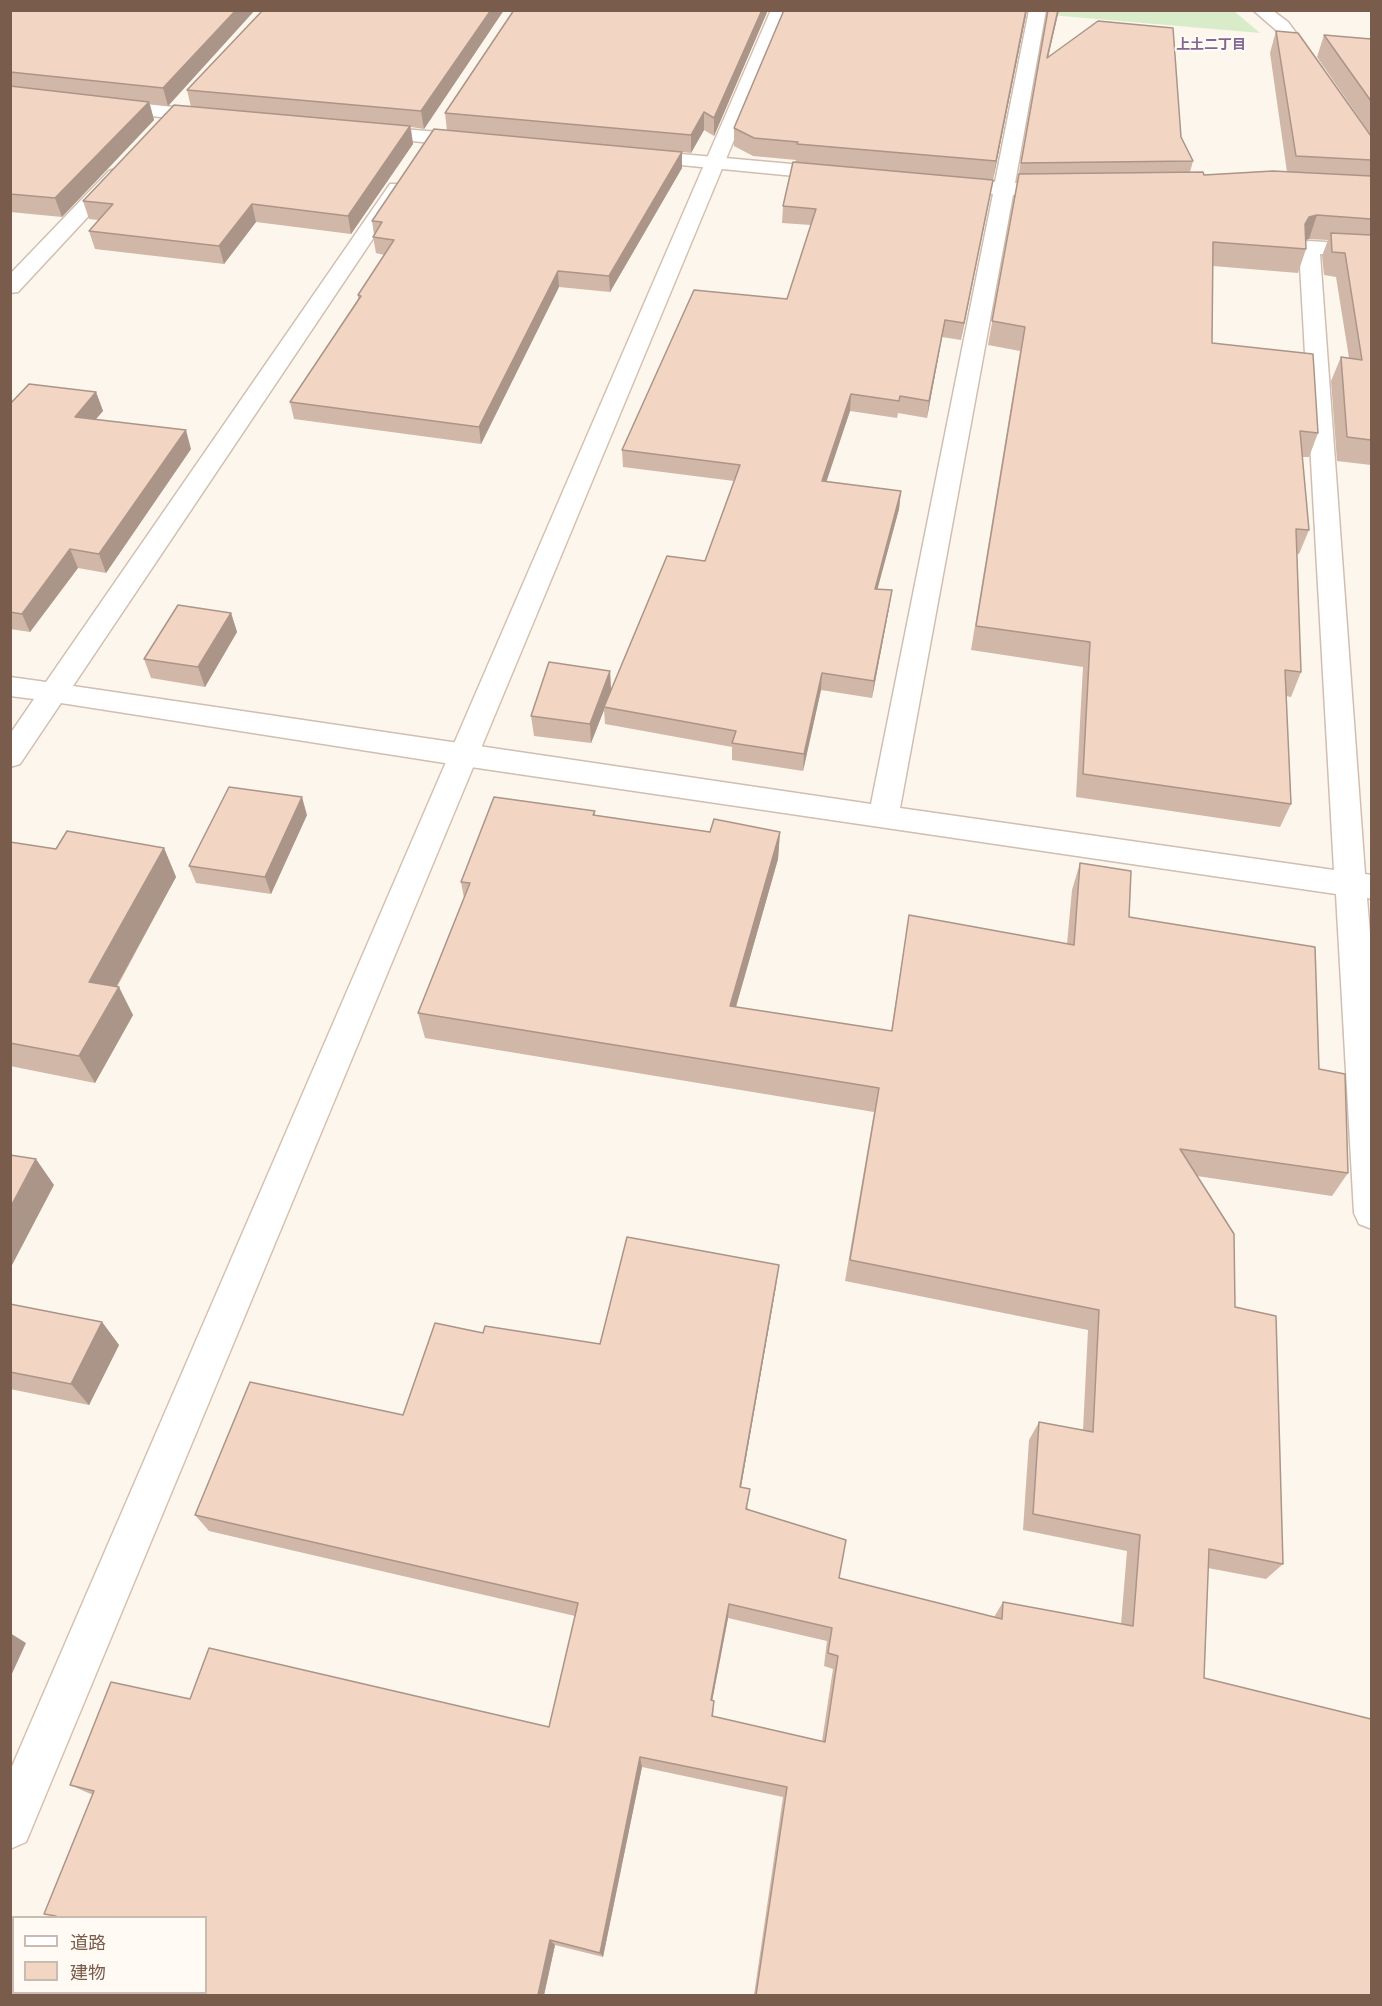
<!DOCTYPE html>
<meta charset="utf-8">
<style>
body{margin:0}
#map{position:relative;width:1382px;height:2006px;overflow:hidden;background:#fdf6ec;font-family:Manrope,"Noto Sans JP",sans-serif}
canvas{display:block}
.frame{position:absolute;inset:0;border:12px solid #7a5c4d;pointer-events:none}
.legend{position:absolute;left:12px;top:1916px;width:195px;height:78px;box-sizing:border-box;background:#fffaf3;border:2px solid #cabbb1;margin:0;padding:8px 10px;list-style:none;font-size:18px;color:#7a5c4d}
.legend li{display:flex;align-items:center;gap:12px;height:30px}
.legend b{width:30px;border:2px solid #cabbb1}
</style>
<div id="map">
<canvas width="1382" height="2006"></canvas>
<div class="frame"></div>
<ul class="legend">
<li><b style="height:8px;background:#fff"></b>道路</li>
<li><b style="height:16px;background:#f3d5c3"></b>建物</li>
</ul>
</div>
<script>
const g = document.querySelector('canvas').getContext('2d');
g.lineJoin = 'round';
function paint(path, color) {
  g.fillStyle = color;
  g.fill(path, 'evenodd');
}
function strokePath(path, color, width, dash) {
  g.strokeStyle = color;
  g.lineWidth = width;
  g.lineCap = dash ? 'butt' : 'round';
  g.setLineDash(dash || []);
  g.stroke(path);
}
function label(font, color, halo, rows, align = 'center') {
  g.font = font + ' Manrope,"Noto Sans JP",sans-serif';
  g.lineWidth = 4.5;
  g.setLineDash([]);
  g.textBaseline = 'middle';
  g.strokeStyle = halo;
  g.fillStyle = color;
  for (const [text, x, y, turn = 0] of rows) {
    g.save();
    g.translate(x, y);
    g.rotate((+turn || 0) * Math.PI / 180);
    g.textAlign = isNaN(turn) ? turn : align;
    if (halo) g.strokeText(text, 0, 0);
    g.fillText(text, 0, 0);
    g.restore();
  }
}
const green = new Path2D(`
 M1051,10l183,1 26,22 -210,-18z`);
const street = new Path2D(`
 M1029,10h17l-31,173 45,-1 7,2 3,4 -3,4 -7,2 -47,1 -113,613 434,62 -35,-623 3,-4 7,-2 63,4v12l-52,-3 45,620 7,1v24l-5,-1 5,60v271l-13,-5 -5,-11 -18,-319 -872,-128 -403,-63 -41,61 -10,3v-33l24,-35 -24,-3v-19l36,5 344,-498h14l3,4 -334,498 798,118 122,-610 -46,-4 -7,-2 -3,-4 3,-4 7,-2 48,4z
 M1253,10h19l16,12 34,46 -3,4h-12l-31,-42z
 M108,100l103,11 9,6 -9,6 -110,-13 -2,-4z
 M367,126l107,9 10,6 -10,6 -114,-11 -2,-4 2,-4z
 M636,150l200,18 10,6 -10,6 -207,-20 -3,-4 3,-4z
 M116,169l10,6 -3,4 -105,113 -8,1v-19l99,-103z`);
const secondary = new Path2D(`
 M771,10h17l-762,1832 -16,7v-78z`);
const wall = new Path2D(`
 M10,10h245l-87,96 -18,-2 4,16 -92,97 -52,-5z
 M263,10h241l-80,119 -13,-2 2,17 -62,90 -95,-12 -32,42 -129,-15 -6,-18 9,-11 -9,-1 -6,-18 108,-94 -4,-17z
 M514,10h254l-54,126 -10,-6 -13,23 -9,-1v16l-72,124 -51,-5 -78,157 -187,-25 -4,-17 68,-103v-4l26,-40 -8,-2 -3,-16 1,-2 -2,-14 75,-90 -2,-18z
 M784,10h243l-34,170 -4,-1 1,17 -29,144 -19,-3 -15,81 -29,-5 -1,5 -47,-7 -24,70 75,10 -2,18 -22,80 15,1 -3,18 -17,90 -51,-8 -18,81 -71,-11v-13l-127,-23 -1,-14 -13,33 -57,-7 -3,-20 79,-45 1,18 94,-128 29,-80 -111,-14 -1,-17 165,-151 24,-74 -29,-2 1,-17 13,-46 -43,-4 -19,-10v-18z
 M1048,10v47l133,80 12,24 -3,11 14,3 83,-3 -17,-119 6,-22 95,105v329l-34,-4 -6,-80 10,-24 8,1 -13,-81 -12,-2 -2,-19 6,-16 -19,-1 -3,1v9l-8,24 -85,-7 -1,77 106,90 -9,24h-7l7,73 -10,24h-2l4,118 -10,25 -5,-1 5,108 -11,23 -204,-30 7,-130 -112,-17 49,-299 -32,-6z
 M1324,35l47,4v96l-54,-78z
 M96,392l7,19 -7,8 95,30 -85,124 -28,-5 -48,64 -20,-3v-225z
 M231,613l6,19 -32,55 -54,-9 -7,-19z
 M595,811v4l115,17h70l-2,27 -42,148 155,24 18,-116 158,29 5,-54 8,-27 49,54 190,152 29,104 -16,23 -135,-20 38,131 48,257 -17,15 -58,-11 -4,110 167,317h-617l29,-198 -141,-30 -39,190 -48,-12 -11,50h-519l31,-79 37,-121 -23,-10 120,-86 359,28 26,-111 -366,-85 -14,-16 208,-100 80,-82 117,11 176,-58 -35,201 7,22 91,69 155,39 9,-15 118,22 6,-73 -104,-21 6,-90 10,-18 44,8 5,-100 -243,-49 29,-169 -449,-74 -7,-25 46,-115 -3,-16zM728,1618l99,23 -3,25 9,3 -11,72 -109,-24 1,-16h-2z
 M307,815l-36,79 -75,-11 -7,-17z
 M10,842l46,7 108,-1 12,29 -59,110 16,28 -38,68 -85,-17z
 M10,1304l92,18 17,23 -30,60 -79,-16z`);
const shadedWall = new Path2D(`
 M236,10h19l-87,96 -5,-18z
 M491,10h13l-80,119 -3,-18z
 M762,10h6l-54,126v-18z
 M1026,10h1l-34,170 3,-19z
 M1058,10h1l-15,65 3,-17z
 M149,102l5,18 -92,97 -7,-19z
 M704,112v18l-13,23v-18z
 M410,126l3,18 -62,90 -3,-18z
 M682,152v16l-72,124 -1,-16z
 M993,180l-3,16 -29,144 3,-17z
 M252,204l4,18 -32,42 -5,-18z
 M1317,215l-8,24 -8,2 4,-17 4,-7z
 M558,271l1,16 -78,157 -2,-17z
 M945,320l-3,17 -15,81 2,-17z
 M96,392l7,19 -21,24 -7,-18z
 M851,394l-1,17 -29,87 1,-17z
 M186,430l5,19 -85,124 -7,-19z
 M901,491l-2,18 -26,97 2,-17z
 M70,549l8,19 -48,64 -8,-18z
 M892,590l-3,18 -17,90 2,-17z
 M231,613l6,19 -32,55 -7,-20z
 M610,671l1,20 -7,16v3l-13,33 -1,-19z
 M822,673l-1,17 -18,81 1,-17z
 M302,797l5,18 -36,79 -6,-17z
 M780,832l-2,27 -49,172 1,-25z
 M164,848l12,29 -72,132 -15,-27z
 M119,987l14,28 -38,68 -16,-27z
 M36,1159l18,26 -44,84v-61z
 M779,1265l-3,21 -38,218 2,-17z
 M102,1322l17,23 -30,60 -18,-21z
 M729,1604l-1,14 -18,94 1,-12z
 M10,1633l16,10 -16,35z
 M640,1757l2,10 -39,190 -3,-4z
 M550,1940l5,5 -11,50h-6z`);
const building = new Path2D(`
 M10,10h226l-73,78 -153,-16z
 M263,10h228l-70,101 -234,-21z
 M514,10h248l-48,108 -10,-6 -13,23 -246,-22z
 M784,10h242l-30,151 -199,-17 1,-2 -44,-4 -20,-10z
 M1048,10h10l-11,48 51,-37 75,7 8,109 12,24 -172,2z
 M1276,31l22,2 73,103v24l-75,-4z
 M1324,35l47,4v62z
 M10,86l139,16 -94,96 -45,-4z
 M174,105l236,21 -62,90 -96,-12 -33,42 -130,-15 24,-27 -30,-3z
 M434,129l248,23 -73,124 -51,-5 -79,156 -189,-25 71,-106 -3,-1 36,-55 -21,-3 9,-15 -10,-1z
 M793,162l200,18 -29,143 -19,-3 -16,81 -29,-5 -1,5 -48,-7 -29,87 79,10 -26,98 17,1 -18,91 -52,-8 -18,81 -72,-11 4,-12 -132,-24 63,-151 38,5 35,-96 -118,-15 72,-160 93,9 29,-90 -33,-3z
 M1273,171l98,5v43l-54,-4 -8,2 -4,7 1,25 -93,-7 -1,101 101,11 5,79 -18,-2 9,99 -13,-1 5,143 -16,-2 6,134 -208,-30 7,-132 -114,-16 49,-299 -33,-6 27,-147 184,-2 1,3z
 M1331,233l40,2v205l-24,-3 -6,-80 21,3 -17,-107 -13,-1z
 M29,384l67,8 -21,25 111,13 -87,124 -29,-5 -48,65 -12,-2v-208z
 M178,605l53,8 -33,54 -54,-8z
 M549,662l61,9 -20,53 -59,-8z
 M229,787l73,10 -37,80 -76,-11z
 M494,797l101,14 -2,4 117,17 4,-13 66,13 -50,174 162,25 17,-116 165,30 6,-82 51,8 -2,46 186,30 4,122 26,5 3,99 -168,-24 54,85 1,73 41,9 7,248 -74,-15 -5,129 167,41v276h-615l31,-208 -147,-30 -40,196 -50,-13 -12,55h-513l1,-3h180v-75h-151l1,-1 -12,-2 50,-123 -24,-6 41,-103 79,17 19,-51 340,79 29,-124 -383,-88 55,-133 153,33 32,-92 48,10 2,-7 115,18 27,-107 152,28 -39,222 10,2 -4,20 100,31 -7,38 163,41 1,-17 130,24 7,-91 -107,-21 6,-92 54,10 6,-122 -249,-50 29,-172 -461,-75 52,-130 -9,-1zM729,1604l103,24 -4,25 10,3 -13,86 -113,-26 2,-15 -3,-1z
 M67,831l97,17 -75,134 30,5 -40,69 -69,-13v-201l46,7z
 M10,1155l26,4 -26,49z
 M10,1304l92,18 -31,62 -61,-12z`);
const farNeighbourhoodnames = [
 ["上土二丁目",1211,45]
];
paint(green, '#d8ecc9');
strokePath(street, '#d1beb0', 3);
strokePath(secondary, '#d6c0b0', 3);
paint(street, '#fff');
paint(secondary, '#fff');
paint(wall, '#d1b7a8');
paint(shadedWall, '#aa9588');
paint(building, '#f3d5c3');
strokePath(building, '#aa9588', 1.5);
label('bold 14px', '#846695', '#fffaf3', farNeighbourhoodnames);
</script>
